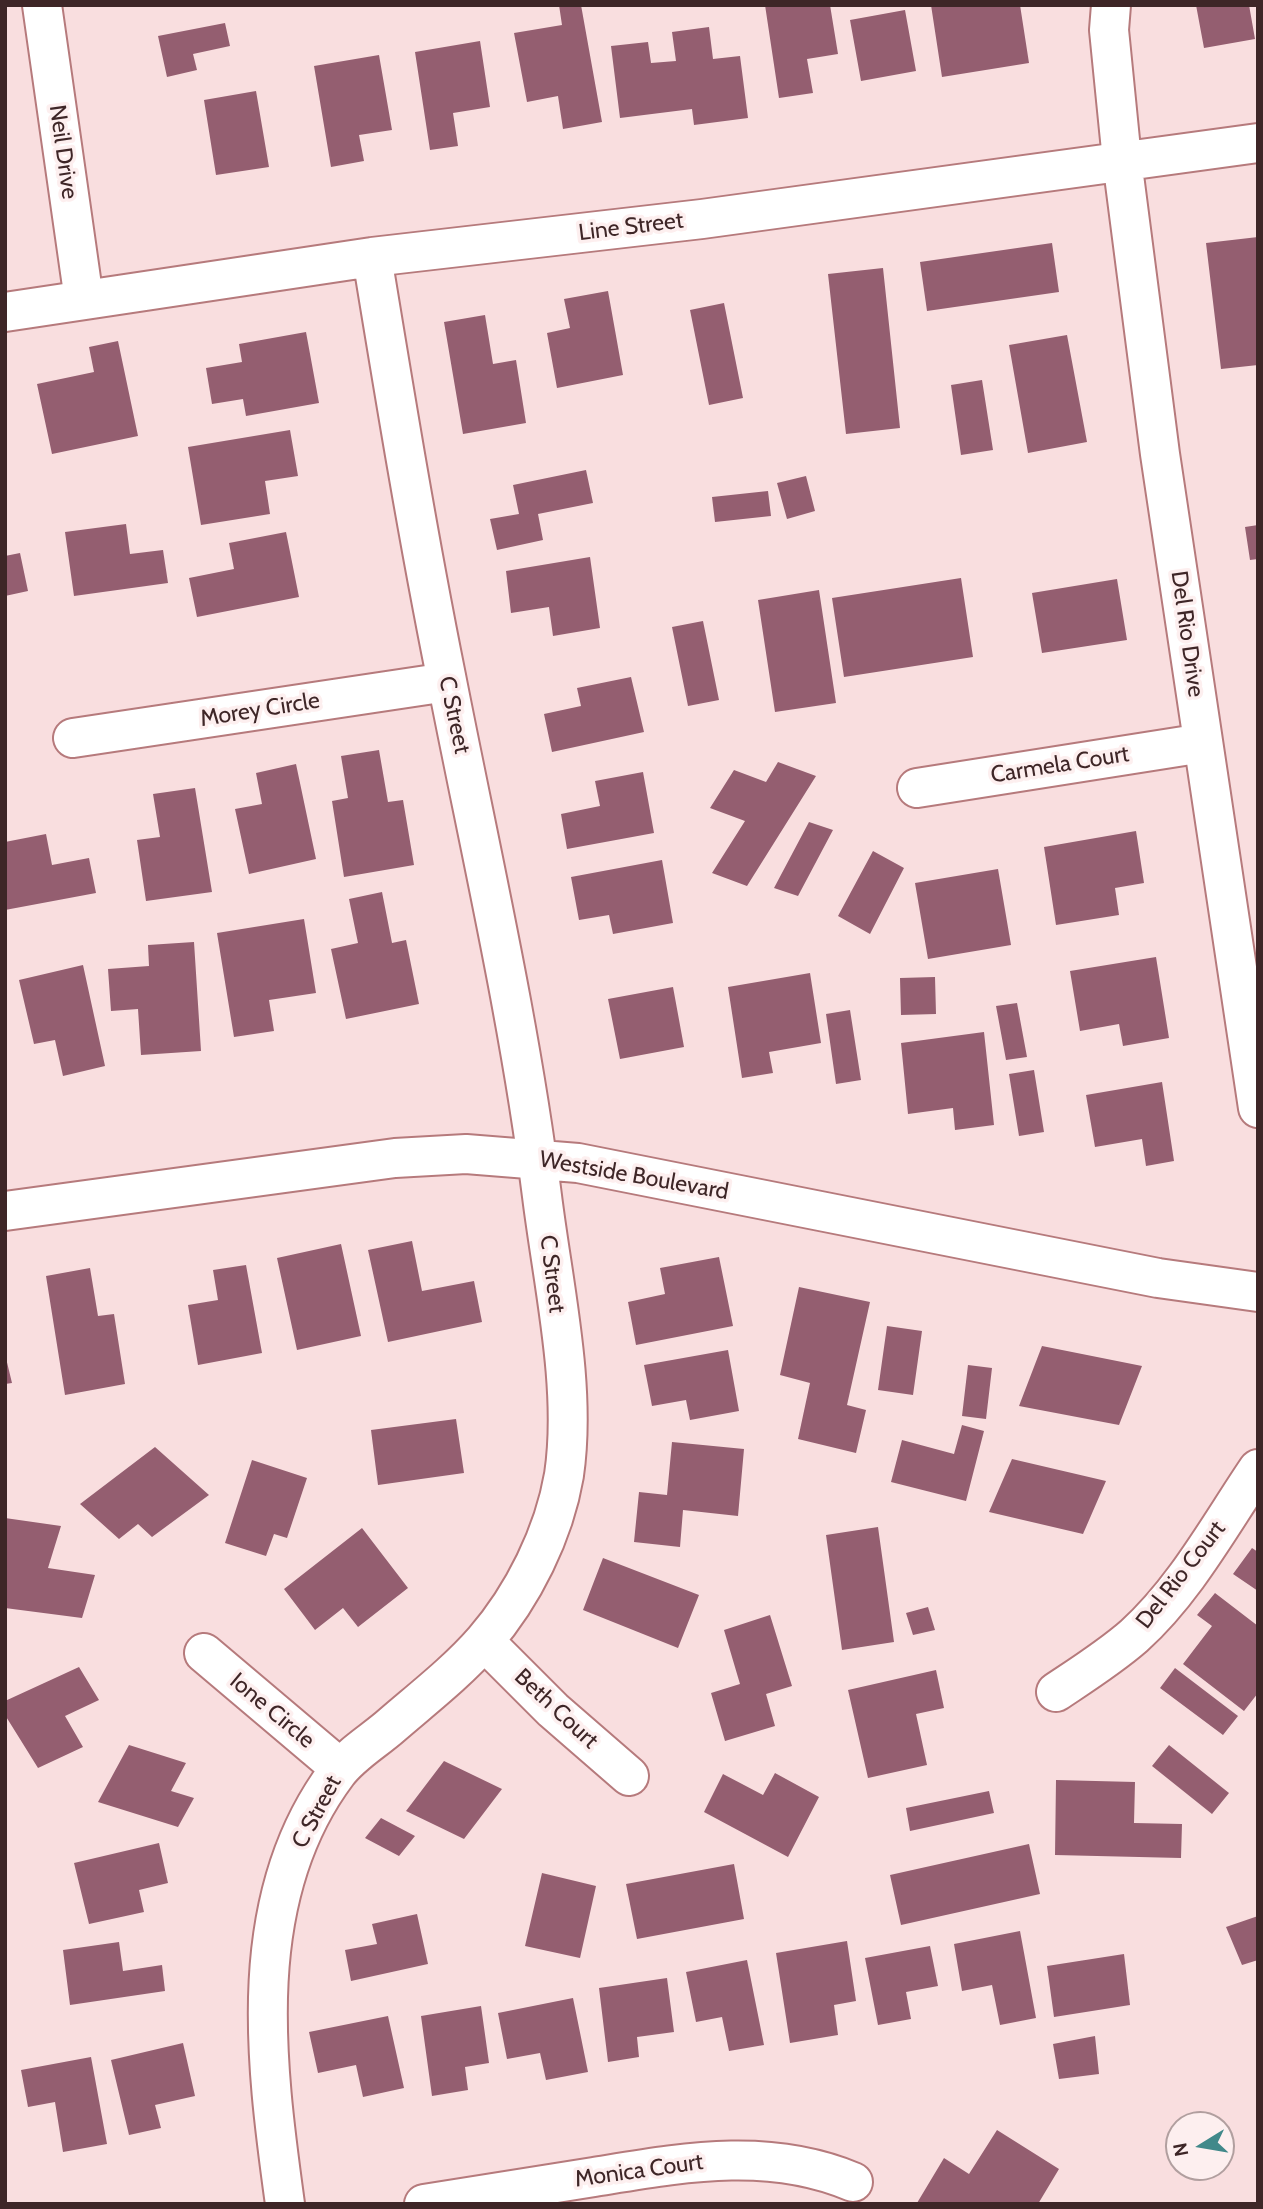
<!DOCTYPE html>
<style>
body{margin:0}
#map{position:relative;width:1263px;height:2209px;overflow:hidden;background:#f9dedf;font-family:Cabin,sans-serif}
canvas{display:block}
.frame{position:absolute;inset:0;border:7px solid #3e2627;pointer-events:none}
.north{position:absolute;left:1165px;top:2111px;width:70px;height:70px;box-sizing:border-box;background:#fdefef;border:2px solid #b19f9f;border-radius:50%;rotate:259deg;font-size:19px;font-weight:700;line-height:28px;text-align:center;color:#3e2627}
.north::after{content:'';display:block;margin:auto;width:24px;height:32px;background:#41898a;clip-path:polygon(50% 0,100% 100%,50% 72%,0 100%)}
</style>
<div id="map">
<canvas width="1263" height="2209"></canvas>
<div class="frame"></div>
<div class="north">N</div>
</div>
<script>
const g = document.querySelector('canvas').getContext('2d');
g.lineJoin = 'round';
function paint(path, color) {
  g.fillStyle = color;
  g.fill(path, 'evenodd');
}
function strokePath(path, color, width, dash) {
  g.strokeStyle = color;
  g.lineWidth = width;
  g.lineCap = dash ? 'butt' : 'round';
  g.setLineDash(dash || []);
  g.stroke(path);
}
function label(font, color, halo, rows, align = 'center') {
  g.font = font + ' Cabin,sans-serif';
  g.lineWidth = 7;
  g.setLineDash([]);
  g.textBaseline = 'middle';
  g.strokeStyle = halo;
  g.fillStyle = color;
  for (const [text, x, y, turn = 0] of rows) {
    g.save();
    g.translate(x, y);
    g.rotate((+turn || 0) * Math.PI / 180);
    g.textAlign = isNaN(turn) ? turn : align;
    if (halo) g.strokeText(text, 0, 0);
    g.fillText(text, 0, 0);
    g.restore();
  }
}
const building = new Path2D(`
 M559,5h22l21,117 -39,7 -5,-33 -31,6 -13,-69 48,-8z
 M765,5h65l8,49 -31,5 6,34 -34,5z
 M931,5h89l9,58 -87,14z
 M1196,5h53l6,34 -51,9z
 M905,10l11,61 -55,10 -11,-61z
 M225,23l5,23 -37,8 4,16 -30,7 -9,-41z
 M709,27l4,32 27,-3 8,62 -54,7 -2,-16 -72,9 -9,-72 37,-4 3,21 25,-2 -4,-29z
 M480,41l10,66 -37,6 5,33 -28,4 -15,-98z
 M379,55l13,75 -33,5 5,26 -33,6 -17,-101z
 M256,91l13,76 -53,8 -12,-75z
 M1258,237v128l-37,4 -15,-126z
 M1052,243l7,49 -132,19 -7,-49z
 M883,268l17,160 -54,6 -18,-160z
 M608,291l15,84 -66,13 -10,-55 23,-5 -6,-29z
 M724,303l19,95 -34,7 -19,-95z
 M485,315l8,49 23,-4 10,63 -63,11 -19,-112z
 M306,332l13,71 -73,13 -3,-17 -31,5 -6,-36 36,-6 -3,-18z
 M1067,335l20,107 -59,11 -19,-108z
 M118,341l20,95 -86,18 -15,-70 57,-12 -5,-25z
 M982,380l11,70 -32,5 -10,-70z
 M290,430l8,46 -33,5 5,33 -69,11 -13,-78z
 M586,470l7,33 -55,11 5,26 -46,10 -7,-31 29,-5 -6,-29z
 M806,476l9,35 -28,8 -10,-36z
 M768,491l3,25 -56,6 -3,-25z
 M126,524l4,30 33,-4 5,33 -94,13 -9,-64z
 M1258,525v34l-8,1 -5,-33z
 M286,532l13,65 -102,20 -8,-39 45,-9 -5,-26z
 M20,553l8,38 -23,5v-40z
 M590,557l10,71 -47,8 -4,-29 -38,6 -5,-42z
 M961,578l12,79 -129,20 -12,-79z
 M1117,579l10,61 -85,13 -10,-60z
 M819,590l17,113 -61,9 -17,-112z
 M703,621l16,79 -31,6 -16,-79z
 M631,677l13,55 -92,20 -8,-38 37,-8 -4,-18z
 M379,750l9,52 15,-2 11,65 -70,12 -12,-76 16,-3 -7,-42z
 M778,762l38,14 -69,110 -35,-13 33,-52 -35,-13 24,-38 32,12z
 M296,764l20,95 -67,15 -14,-65 27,-5 -6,-31z
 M643,772l11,61 -87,16 -6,-35 39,-8 -5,-25z
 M195,788l17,104 -66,9 -9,-61 23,-3 -7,-43z
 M809,822l24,8 -35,66 -24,-8z
 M1136,831l8,52 -29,5 4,27 -63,10 -12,-78z
 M46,834l6,31 37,-7 7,35 -91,17v-68z
 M873,851l31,17 -34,66 -32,-18z
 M662,860l11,63 -60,11 -4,-19 -30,5 -8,-43z
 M998,869l13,76 -83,14 -13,-76z
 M382,892l10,51 14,-3 13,64 -73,15 -15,-70 27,-6 -9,-44z
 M304,919l12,74 -47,7 5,31 -40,6 -17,-104z
 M194,942l7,109 -60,4 -3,-46 -27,2 -3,-42 41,-3 -1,-21z
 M1156,957l13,81 -46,8 -4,-22 -39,7 -10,-60z
 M83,965l22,101 -42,10 -8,-36 -21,4 -15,-64z
 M810,973l11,70 -52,9 4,21 -31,5 -14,-91z
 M935,977l1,37 -35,1 -1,-37z
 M673,987l11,60 -64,12 -12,-60z
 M1017,1003l10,54 -21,3 -10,-54z
 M850,1010l11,70 -25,4 -10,-70z
 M984,1032l10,93 -39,5 -2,-22 -45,6 -7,-71z
 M1034,1070l10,62 -25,4 -10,-62z
 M1162,1082l12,79 -28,5 -4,-27 -47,8 -9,-52z
 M412,1241l10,50 52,-10 8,41 -94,20 -20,-92z
 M341,1244l20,92 -64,14 -20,-92z
 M719,1257l14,69 -97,19 -8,-43 37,-8 -5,-26z
 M246,1265l16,88 -64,12 -10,-60 30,-5 -5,-30z
 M90,1268l8,48 16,-2 11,70 -60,11 -19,-119z
 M799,1287l71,15 -23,103 19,5 -10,43 -58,-14 12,-56 -30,-8z
 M887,1326l35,5 -9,64 -35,-5z
 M1042,1346l100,20 -23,59 -100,-19z
 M728,1350l11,61 -49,9 -4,-20 -34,6 -8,-41z
 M5,1354l7,29 -7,1z
 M968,1365l24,3 -6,51 -24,-3z
 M456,1419l8,54 -86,12 -7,-55z
 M962,1425l22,6 -18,70 -75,-19 11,-42 52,14z
 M672,1442l72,7 -6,67 -55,-6 -3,37 -46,-5 5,-50 28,3z
 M155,1447l54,48 -57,42 -14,-13 -19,15 -39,-35z
 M1012,1459l94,22 -23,53 -94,-22z
 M252,1460l55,18 -20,60 -13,-4 -8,22 -41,-13z
 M5,1518l56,8 -13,42 47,7 -13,43 -77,-10z
 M878,1527l16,115 -52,8 -16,-115z
 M362,1528l46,60 -50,39 -15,-19 -28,22 -31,-41z
 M1252,1548l6,4v39l-25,-17z
 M603,1558l96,37 -21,53 -95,-38z
 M1215,1593l43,33v67l-14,18 -61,-47 29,-38 -15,-11z
 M928,1607l7,23 -22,5 -7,-22z
 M770,1615l22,71 -26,8 9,32 -50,15 -14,-48 29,-9 -16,-54z
 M79,1667l20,33 -34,16 18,31 -45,21 -33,-53v-14z
 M1175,1668l63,48 -15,19 -63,-47z
 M936,1670l8,38 -28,6 11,51 -59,13 -20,-88z
 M129,1745l57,18 -15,28 23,7 -16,29 -80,-25z
 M1169,1745l60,48 -17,21 -60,-48z
 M444,1761l58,28 -38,50 -58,-28z
 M775,1773l44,24 -31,60 -84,-45 19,-38 40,21z
 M1056,1780l79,2 -1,41 48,1 -1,34 -126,-3z
 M989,1791l5,22 -84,18 -4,-23z
 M381,1818l34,18 -16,20 -34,-18z
 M159,1843l9,40 -29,7 5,22 -55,12 -15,-61z
 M1029,1844l11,50 -139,31 -11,-50z
 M734,1864l10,55 -107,20 -11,-55z
 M542,1873l54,13 -16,72 -55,-12z
 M417,1914l11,50 -77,17 -6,-31 32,-6 -5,-20z
 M1258,1916v44l-16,5 -16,-38z
 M1020,1931l16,87 -36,7 -8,-40 -30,6 -8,-47z
 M847,1941l9,60 -22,4 4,30 -48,8 -14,-90z
 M119,1942l4,29 39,-6 3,26 -95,14 -7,-55z
 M930,1946l8,40 -32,6 5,27 -33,6 -13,-67z
 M1124,1954l6,51 -76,12 -7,-51z
 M747,1960l17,85 -35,6 -7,-34 -26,5 -10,-50z
 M667,1978l7,54 -37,5 2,20 -31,5 -9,-74z
 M573,1998l15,74 -42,8 -6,-27 -33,6 -9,-46z
 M481,2006l8,57 -24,4 3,23 -36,6 -11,-80z
 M388,2016l16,72 -41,9 -7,-32 -38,8 -9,-41z
 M1095,2036l4,38 -40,5 -6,-35z
 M183,2043l12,53 -40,9 6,23 -32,7 -18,-75z
 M91,2057l16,87 -44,8 -8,-50 -27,5 -7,-37z
 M997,2130l62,39 -21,35 -121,-1 27,-45 25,16z`);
const minor = new Path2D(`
 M42,5l42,295
 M1111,5l-2,25 13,130 38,294 98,654
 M5,312l367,-55 330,-38 556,-76
 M73,738l374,-56
 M917,788l286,-45
 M5,1211l390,-53 71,-4 112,9 580,115 100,14
 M484,1641l69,69 76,66
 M204,1653l136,115
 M1056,1692c27,-18 54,-35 78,-56 51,-46 86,-111 124,-167
 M285,2204c-20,-144 -41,-307 52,-431 14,-19 37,-32 55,-48 30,-26 65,-53 92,-84 39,-45 70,-107 80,-166 13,-88 -11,-190 -22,-279 -22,-175 -62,-346 -96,-520 -28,-139 -51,-279 -74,-419
 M424,2204c56,-9 113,-18 170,-27 87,-14 174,-31 259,5`);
const streetNames = [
 ["Neil Drive",63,152,82],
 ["Line Street",631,227,-7],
 ["Del Rio Drive",1187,634,82],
 ["Morey Circle",260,710,-9],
 ["C Street",454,715,78],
 ["Carmela Court",1060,765,-9],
 ["Westside Boulevard",634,1176,10],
 ["C Street",552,1274,83],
 ["Del Rio Court",1181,1575,-52],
 ["Beth Court",556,1709,43],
 ["Ione Circle",272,1711,40],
 ["C Street",317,1812,-62],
 ["Monica Court",639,2171,-8]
];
paint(building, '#945e70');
strokePath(minor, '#b67a7c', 42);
strokePath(minor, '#fff', 38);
label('23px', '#3e2627', '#fdefef', streetNames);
</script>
